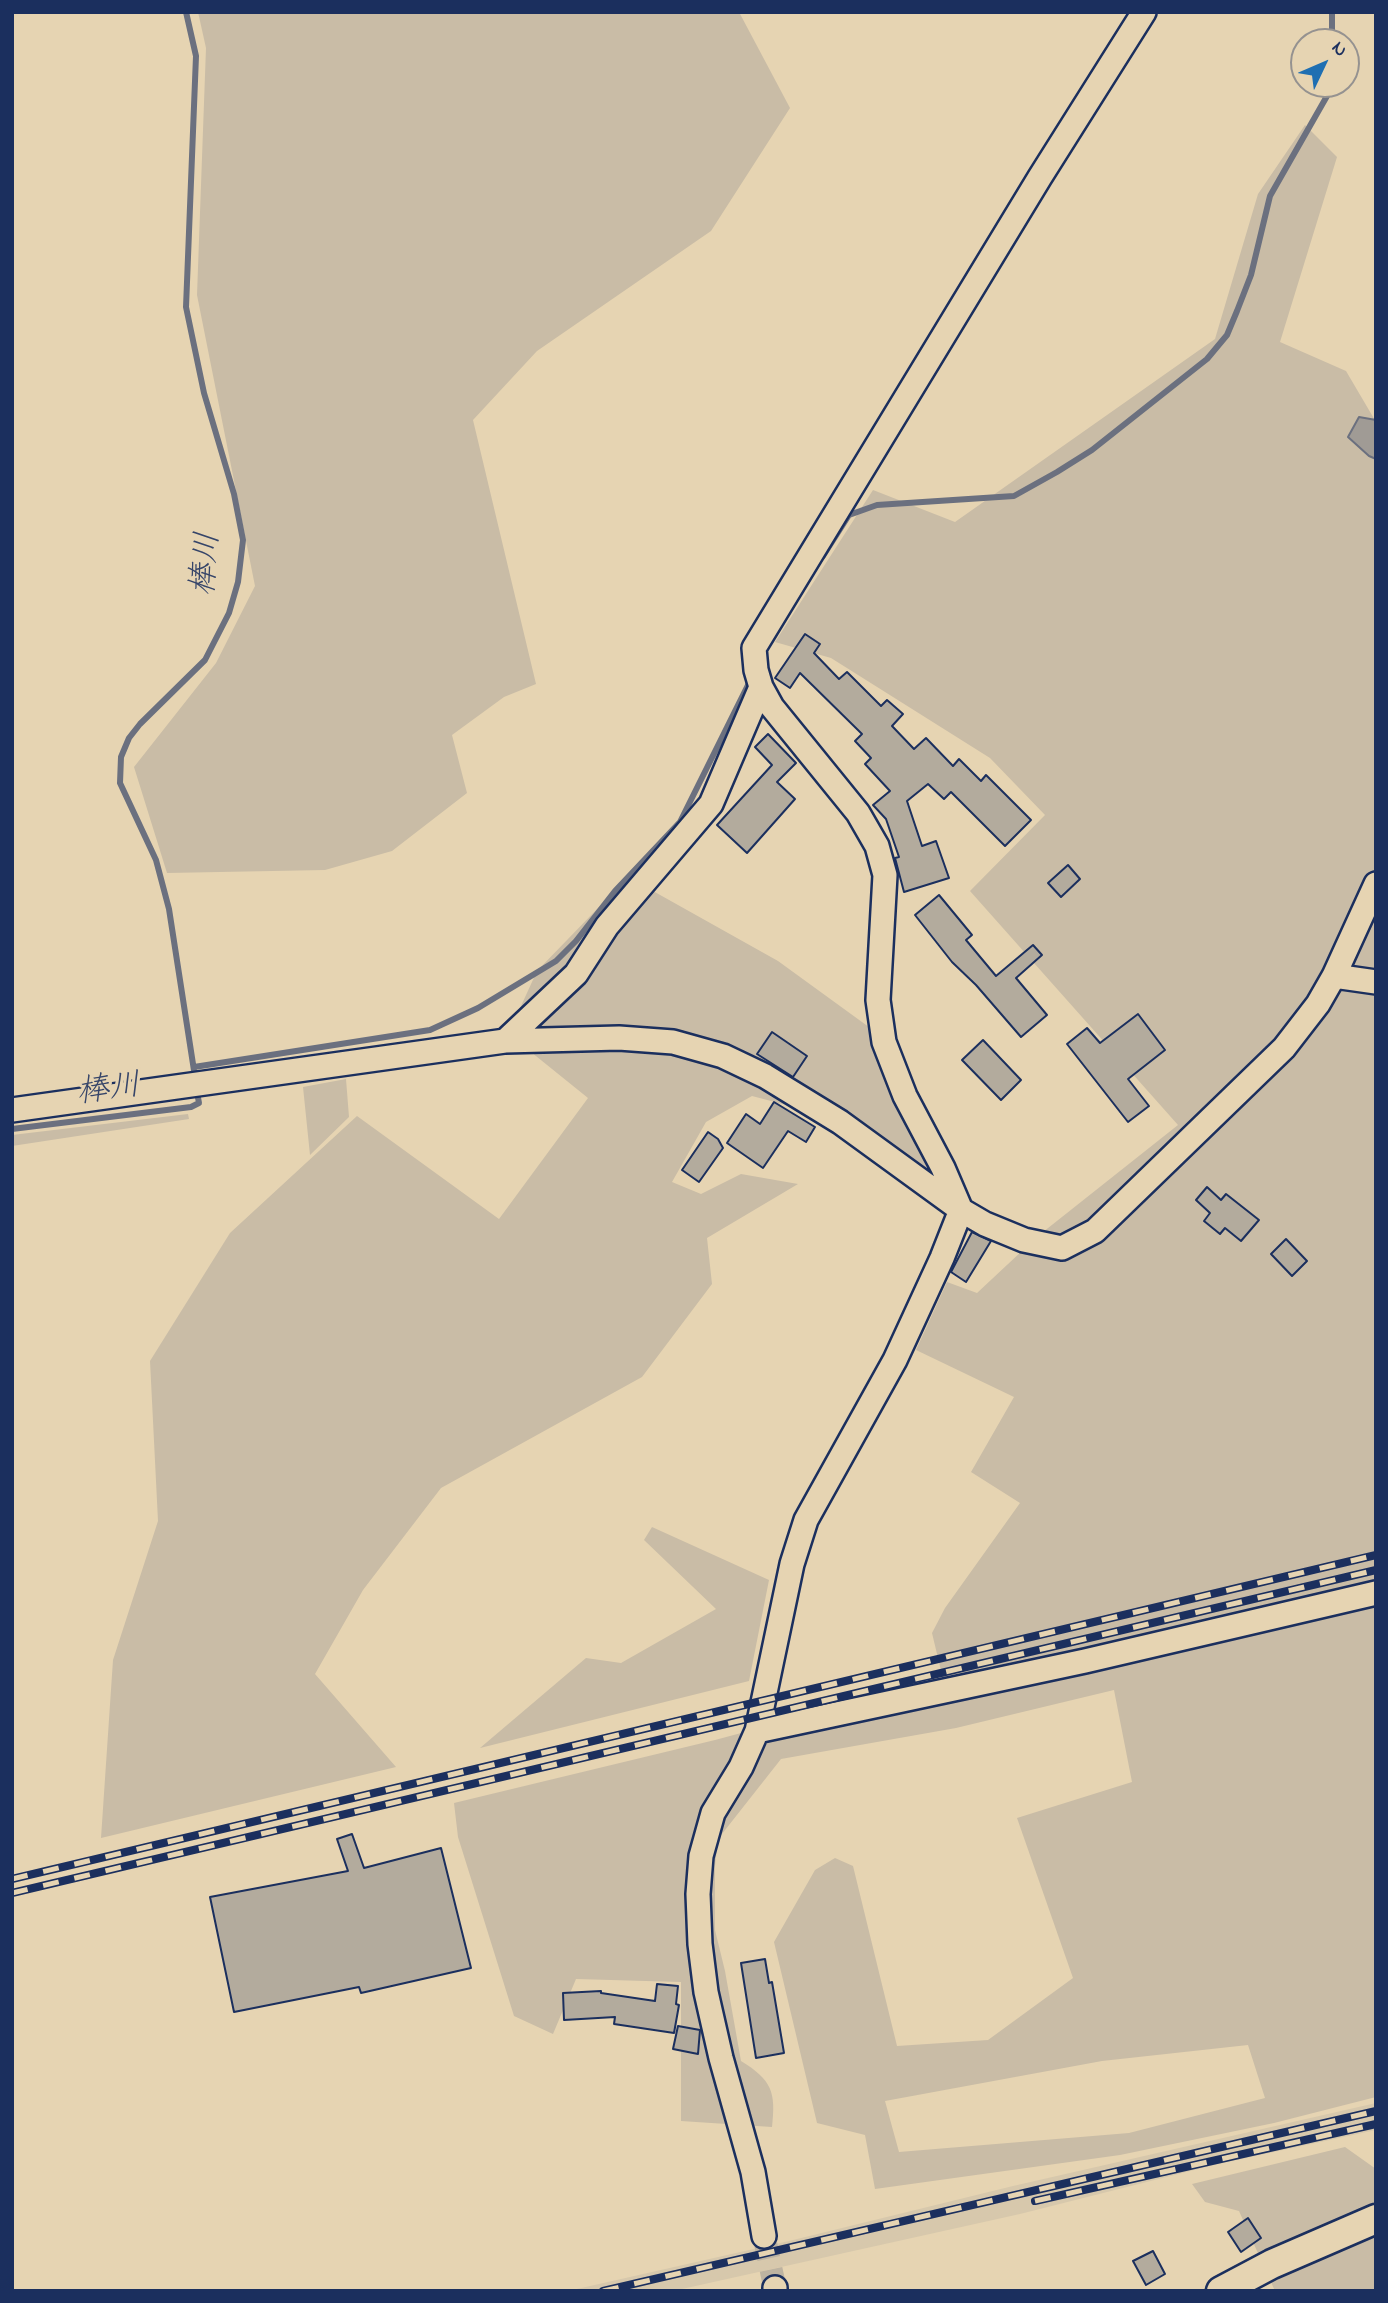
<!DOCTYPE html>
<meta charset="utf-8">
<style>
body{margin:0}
#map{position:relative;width:1388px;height:2303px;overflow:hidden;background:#e6d4b2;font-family:"Indie Flower",sans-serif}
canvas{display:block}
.frame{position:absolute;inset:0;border:14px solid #1b2f5e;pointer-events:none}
.north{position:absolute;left:1290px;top:28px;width:70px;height:70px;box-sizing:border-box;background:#e6d4b2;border:2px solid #959290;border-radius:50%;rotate:46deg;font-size:19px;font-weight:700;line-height:28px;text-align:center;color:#1b2f5e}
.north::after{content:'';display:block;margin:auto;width:24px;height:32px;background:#1f6fb2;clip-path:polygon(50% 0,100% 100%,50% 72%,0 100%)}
</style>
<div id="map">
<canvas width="1388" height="2303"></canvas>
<div class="frame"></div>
<div class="north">N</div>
</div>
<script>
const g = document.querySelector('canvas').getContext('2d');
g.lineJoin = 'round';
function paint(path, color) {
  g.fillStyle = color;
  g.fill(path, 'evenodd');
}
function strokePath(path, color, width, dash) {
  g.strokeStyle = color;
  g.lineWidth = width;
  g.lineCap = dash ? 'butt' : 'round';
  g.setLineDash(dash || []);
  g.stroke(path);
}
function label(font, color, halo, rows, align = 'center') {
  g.font = font + ' "Indie Flower","Klee One",sans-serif';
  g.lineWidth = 6;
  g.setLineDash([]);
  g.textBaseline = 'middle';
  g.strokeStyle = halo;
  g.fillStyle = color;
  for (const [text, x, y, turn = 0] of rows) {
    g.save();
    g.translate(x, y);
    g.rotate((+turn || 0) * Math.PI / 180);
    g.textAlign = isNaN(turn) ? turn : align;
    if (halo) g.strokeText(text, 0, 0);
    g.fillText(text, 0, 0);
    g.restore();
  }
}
const built = new Path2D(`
 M1376,2103v27l-158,34 -198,50 -347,77h-105l221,-50 224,-55z`);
const green = new Path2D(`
 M198,12h541l51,96 -79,123 -174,120 -64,69 63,264 -32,13 -52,38 15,58 -75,58 -67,19 -158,3 -33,-106 82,-104 39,-77 -58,-291 9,-247z
 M1305,125l32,32 -57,185 66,29 30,51v1675l-102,26 -154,32 -245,34 -10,-54 -48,-12 -43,-181 41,-72 20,-12 18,8 44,180 91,-6 85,-62 -56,-160 115,-36 -18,-92 -158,38 -175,31 -63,80 -3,27v64l10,41 16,90c31,19 35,31 31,66l-91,-6v-139l-105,-3 -23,55 -39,-18 -56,-179 -4,-34 261,-63 228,-61 -11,-46 13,-25 75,-105 -49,-31 43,-75 -98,-47 31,-68 30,11 61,-57 140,-111 -208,-234 75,-76 -55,-57 -159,-100 -56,-16 98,-152 82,32 260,-183 43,-145zM1248,2045l17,53 -136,35 -230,19 -14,-51 217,-40z
 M628,877l150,84 117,85 72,154 -101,-74 -114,-30 -46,26 -34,60 29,12 40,-20 57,10 -91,54 5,46 -70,93 -201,111 -78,102 -48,84 81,93 -295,71 12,-178 45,-139 -8,-160 80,-128 127,-117 142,103 89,-121 -62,-50 -10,-31 21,-46z
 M346,1079l3,38 -39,38 -7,-68z
 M188,1114l1,5 -177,27v-11z
 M652,1527l117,53 -20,101 -269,67 106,-90 35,5 95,-54 -72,-69z
 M1345,2147l31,22v122h-101l-36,-80 -34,-9 -13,-18z`);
const water = new Path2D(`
 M1359,417l17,3v39l-7,-3 -21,-19z`);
const stream = new Path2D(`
 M186,12l10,44 -10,251 18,86 30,101 9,46 -5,42 -9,31 -24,47 -65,64 -11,14 -8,19 -1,26 36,77 13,49 26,168
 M1332,12v30
 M823,556l26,-41 28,-10 137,-9 43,-24 35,-22 115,-91 20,-24 10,-24 14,-36 19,-79 61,-107v-5
 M194,1067l236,-37 48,-22 78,-47 20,-20 39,-50 65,-69 72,-145
 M12,1129l179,-22 8,-4 -2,-11`);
const building = new Path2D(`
 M805,634l15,10 -6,9 25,26 8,-7 34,34 6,-6 16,14 -11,12 22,23 12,-11 27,28 6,-7 22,22 5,-6 45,45 -26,26 -54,-54 -7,7 -16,-15 -21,17 15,45 14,-5 13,37 -45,14 -9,-34 4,-1 -13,-38 -13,-14 17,-14 -25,-27 6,-6 -16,-17 7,-7 -62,-61 -10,15 -15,-10z
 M768,734l28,29 -19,19 18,17 -48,54 -30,-28 55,-60 -17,-18z
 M1068,865l12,14 -19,18 -13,-14z
 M939,895l33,40 -6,5 30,36 37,-31 9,10 -26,23 31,37 -26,22 -45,-52 -24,-23 -37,-47z
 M1138,1014l27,36 -37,29 21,27 -21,16 -61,-78 20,-16 13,15z
 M772,1032l35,24 -14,21 -36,-23z
 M983,1040l38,40 -20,20 -39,-40z
 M774,1102l41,25 -9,15 -18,-11 -25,37 -36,-25 19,-29 14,10z
 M708,1132l10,7 5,9 -24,34 -17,-12z
 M1207,1187l14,13 5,-6 33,26 -18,21 -16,-13 -5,6 -16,-13 6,-8 -14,-13z
 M972,1232l19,9 -25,41 -15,-10z
 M1286,1239l21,22 -15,15 -21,-22z
 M352,1834l12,34 77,-20 30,120 -110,25 -2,-6 -125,25 -24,-115 138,-26 -11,-32z
 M765,1959l4,24 3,-1 12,71 -28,5 -15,-95z
 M657,1984l21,2 -2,18 3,1 -5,28 -60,-9 1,-7 -51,3 -1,-27 38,-2v2l54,8z
 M678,2026l22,4 -2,24 -25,-5z
 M1248,2218l13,20 -20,14 -13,-20z
 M1153,2251l12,23 -19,11 -13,-24z`);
const minorTunnel = new Path2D(`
 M764,2236l11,52`);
const minor = new Path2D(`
 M1334,976l42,6
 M505,1041l71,-67 31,-48 104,-122 50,-117
 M12,1110l493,-69 114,-3 54,4 50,14 42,20 75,46 121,88 24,14 39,16 38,8 33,-17 189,-183 34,-44 16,-28 42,-92
 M757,1731l328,-70 291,-68
 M764,2236l-11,-64 -32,-114 -15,-66 -6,-48 -2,-50 3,-38 12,-43 28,-46 16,-36 35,-167 14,-44 89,-160 47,-102 19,-48 -18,-42 -38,-72 -21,-54 -6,-42 7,-125 -8,-29 -19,-33 -86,-106 -11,-20 -5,-17 -2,-22 286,-471 104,-165
 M775,2288v3`);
const major = new Path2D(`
 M1221,2291l51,-27 104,-45`);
const rail = new Path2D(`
 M12,1879l1364,-324
 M12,1893l1364,-323
 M1035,2201l341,-77
 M603,2291l773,-180`);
const waterNames = [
 ["棒川",209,564,-85],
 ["棒川",109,1092,-7]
];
paint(built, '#d7c8ac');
paint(green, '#c9bca6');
paint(water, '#a09b95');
strokePath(water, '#6b707f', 2);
strokePath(stream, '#6b707f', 6);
paint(building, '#b3ab9d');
strokePath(building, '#1b2f5e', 2);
strokePath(minorTunnel, '#bdb3a1', 23, [23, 11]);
strokePath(minor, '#1b2f5e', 28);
strokePath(major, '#1b2f5e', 33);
strokePath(minor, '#e6d4b2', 23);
strokePath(major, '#e6d4b2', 28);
strokePath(rail, '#1b2f5e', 8);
strokePath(rail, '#e6d4b2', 5, [16]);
label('italic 32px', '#364569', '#e6d4b2', waterNames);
</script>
